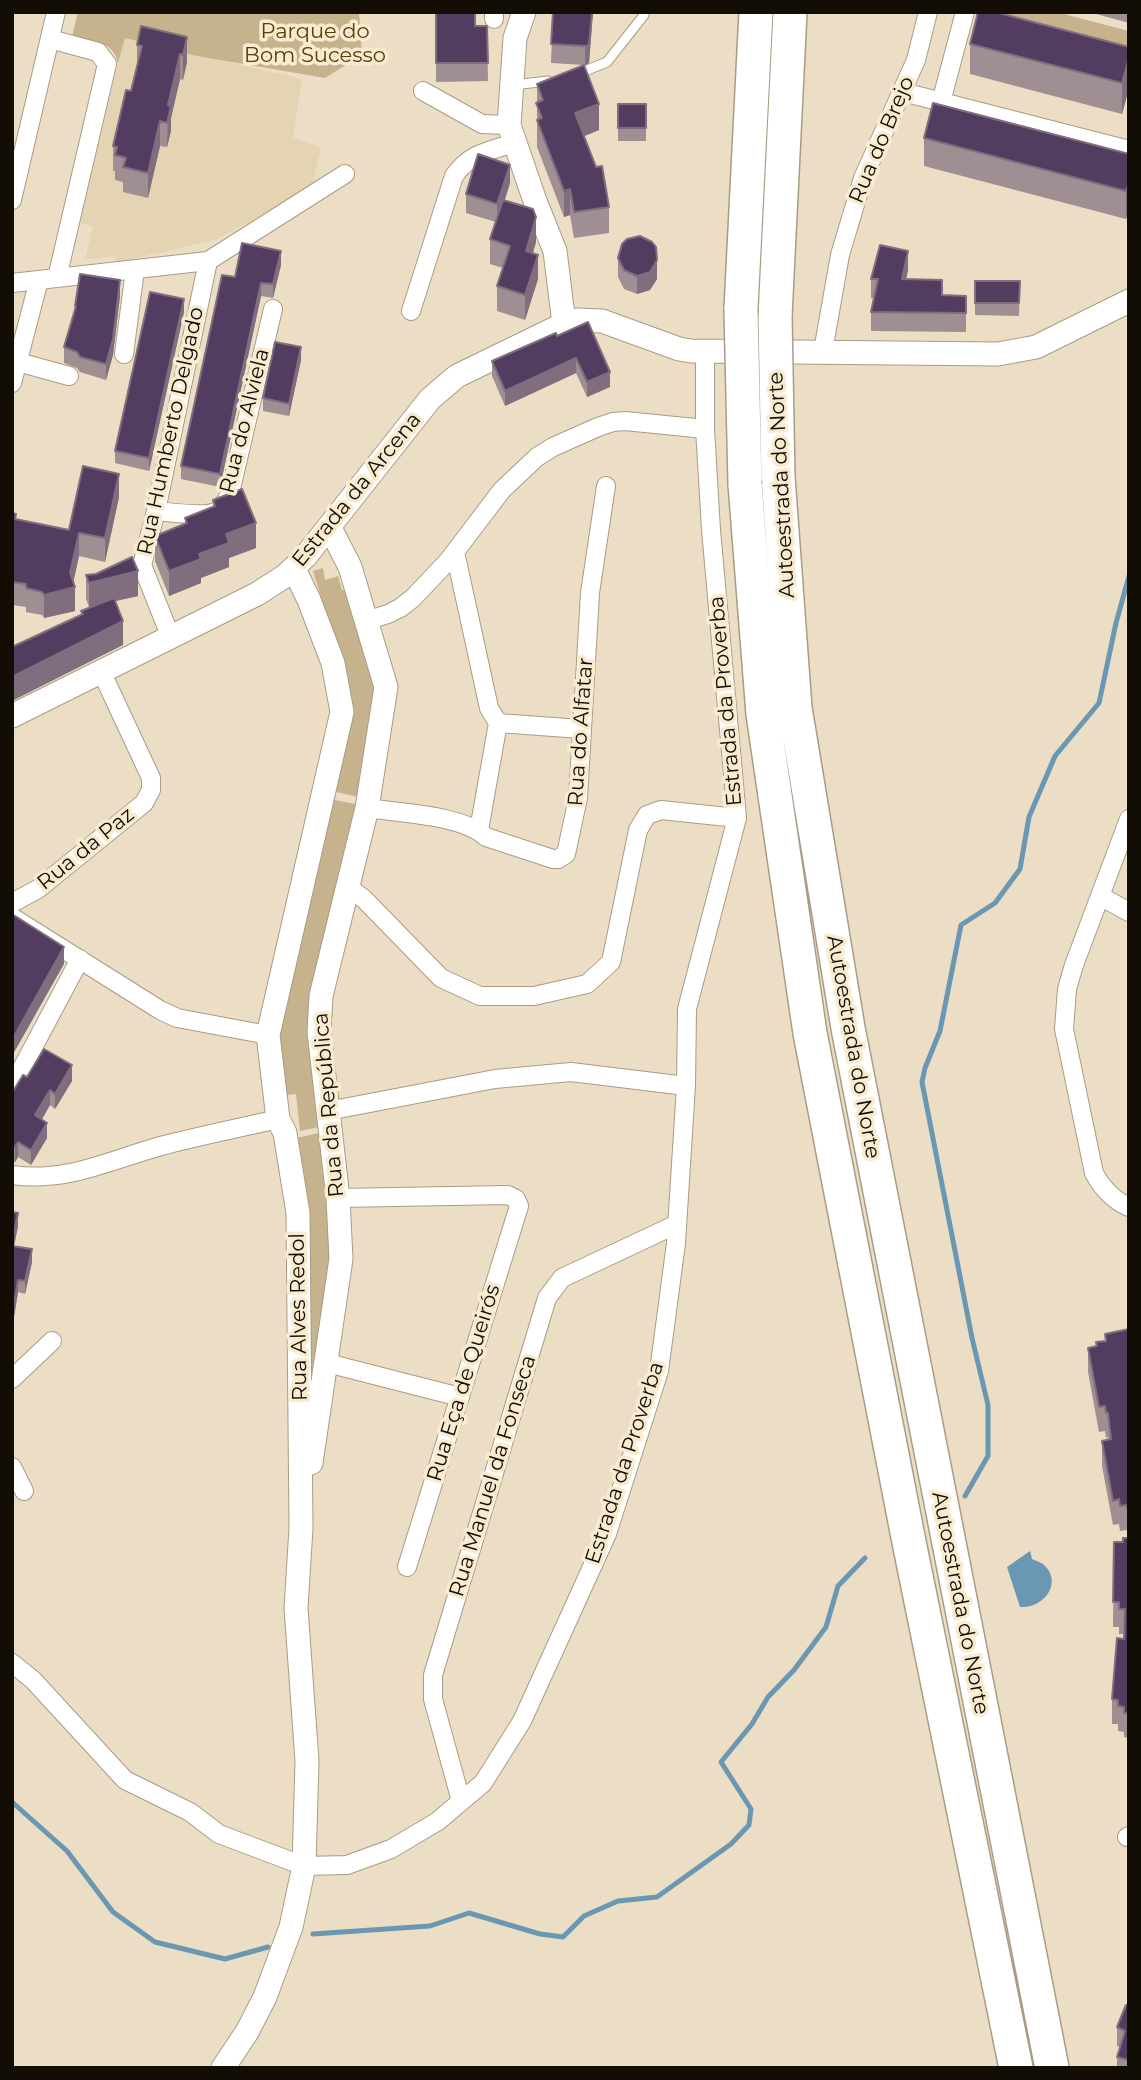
<!DOCTYPE html>
<meta charset="utf-8">
<style>
body{margin:0}
#map{position:relative;width:1141px;height:2080px;overflow:hidden;background:#ecdec4;font-family:Montserrat,sans-serif}
canvas{display:block}
.frame{position:absolute;inset:0;border:14px solid #120e05;pointer-events:none}
</style>
<div id="map">
<canvas width="1141" height="2080"></canvas>
<div class="frame"></div>
</div>
<script>
const g = document.querySelector('canvas').getContext('2d');
g.lineJoin = 'round';
function paint(path, color) {
  g.fillStyle = color;
  g.fill(path, 'evenodd');
}
function strokePath(path, color, width, dash) {
  g.strokeStyle = color;
  g.lineWidth = width;
  g.lineCap = dash ? 'butt' : 'round';
  g.setLineDash(dash || []);
  g.stroke(path);
}
function label(font, color, halo, rows, align = 'center') {
  g.font = font + ' Montserrat,sans-serif';
  g.lineWidth = 7;
  g.setLineDash([]);
  g.textBaseline = 'middle';
  g.strokeStyle = halo;
  g.fillStyle = color;
  for (const [text, x, y, turn = 0] of rows) {
    g.save();
    g.translate(x, y);
    g.rotate((+turn || 0) * Math.PI / 180);
    g.textAlign = isNaN(turn) ? turn : align;
    if (halo) g.strokeText(text, 0, 0);
    g.fillText(text, 0, 0);
    g.restore();
  }
}
const built = new Path2D(`
 M124,38l178,41 -9,59 28,9 -9,41 -97,52 -96,22 -5,-6 -29,3 8,-33 -13,-3z`);
const green = new Path2D(`
 M78,12h281l3,43 -37,23 -128,-22 -72,-18 -7,25c-5,-23 -26,-22 -46,-26z
 M995,12h61l73,19v16z
 M323,568l2,12 13,-4 4,14 8,-1 27,84 -15,125 -26,-6 9,-43 -5,-4 -7,-109 -20,-65z
 M330,799l30,6 -46,194 10,127 -24,5 -4,-37 -10,1 -8,-25v-53z
 M324,1132l11,133 -16,119 -14,-2 -14,-243z`);
const water = new Path2D(`
 M1030,1551l2,8c4,2 8,3 11,5 21,18 1,45 -23,43l-13,-40z`);
const stream = new Path2D(`
 M965,1496l23,-40v-51l-16,-67 -50,-256 3,-14 15,-37 21,-106 34,-22 25,-34 9,-52 26,-61 44,-53 17,-80 13,-47
 M12,1802l55,49 46,61 42,30 70,17 43,-12
 M313,1934l117,-8 39,-13 71,21 23,3 21,-21 34,-15 39,-4 74,-53 18,-19 2,-16 -30,-47 31,-38 16,-27 26,-27 32,-43 12,-41 27,-28`);
const service = new Path2D(`
 M575,75l32,-13 37,-47v-3
 M513,85l35,-4`);
const minor = new Path2D(`
 M494,12v7
 M50,39l48,13 9,12 -50,214
 M423,91l59,33 27,1
 M903,92l226,58
 M941,102l24,-90
 M12,200l44,-188
 M12,283l196,-22 137,-87
 M411,311l43,-135c16,-23 35,-25 60,-33
 M823,351l17,-96 23,-77 53,-118 12,-48
 M124,354l11,-84
 M18,362l51,14
 M12,383l27,-103
 M156,511c14,1 50,7 61,0 6,-3 10,-12 13,-18l43,-184
 M455,552l34,156 9,15 -19,107
 M366,621l22,-7 12,-6 13,-10 35,-37 54,-71 35,-33 16,-10 45,-20 15,-5 12,-1 80,8
 M171,638l-29,-73 14,-54 52,-250
 M498,723l83,6
 M367,808c32,5 96,7 119,29l67,22h5l8,-5 12,-56 12,-205 16,-107
 M1129,819l-55,146 -7,24 -3,40 30,144c8,15 19,27 35,34
 M348,887l16,12 77,79 39,18h54l53,-12 24,-22 27,-132 9,-15 14,-5 76,8
 M1100,896l29,16
 M12,903l26,-14 106,-86 7,-13v-12l-49,-105
 M12,917l148,93 17,8 91,17
 M12,1087l68,-128
 M328,1111l167,-32 76,-7 115,14
 M12,1175c54,8 98,-15 149,-29 38,-10 78,-18 117,-27
 M338,1198l170,-3 8,4 3,7 -112,361
 M327,1363l133,34
 M12,1379l40,-38
 M12,1467l12,24
 M12,1663l21,17 92,100 65,32 29,22 85,32 43,-1 44,-16 47,-28 45,-38 39,-62 85,-187 52,-163 17,-128 10,-157 1,-77 50,-191 -26,-288 -6,-101v-78
 M461,1801l-28,-102v-24l114,-377 15,-20 115,-54
 M1127,1837l2,-1`);
const tertiary = new Path2D(`
 M524,12l-9,26 -6,87 26,76 20,50 9,73
 M12,716l245,-122 28,-18 20,-19 125,-158 27,-23 107,-52 13,-4 25,1 77,28 12,2 307,3 38,-7 93,-46
 M311,1463l30,-204 -3,-61 -19,-166 2,-36 46,-188 19,-121 -36,-120 -20,-39
 M223,2068l24,-36 18,-35 26,-70 13,-61 3,-105 -11,-153 5,-80 -3,-315 -13,-80 -7,-14 -10,-84 74,-323 -9,-49 -24,-63 -15,-31`);
const motorway = new Path2D(`
 M741,309l15,-297
 M775,316l15,-304
 M778,477l17,231 53,320 204,1040
 M745,484l18,230 47,319 99,509 107,526`);
const motorwayBridge = new Path2D(`
 M741,309l4,175
 M775,316l3,161`);
const wall = new Path2D(`
 M436,12l39,14h12l1,55 -52,1z
 M553,12h40l-4,51 -4,2 -34,-2z
 M1089,12h40v11z
 M187,37v25l-4,18 -3,-1 -9,39v13l-4,16 -7,-1 -12,52 -25,-6v-10l-8,-2v-9h-2v-25l18,-55 6,-23v-23z
 M970,44l159,3v41l-7,26 -152,-40z
 M537,84l62,46 -15,6 25,71v26l-35,5 -4,-23 -6,2 -27,-70z
 M618,104h28v37h-28z
 M924,138l205,16v55l-3,10 -202,-53z
 M510,183l-5,17 31,42 -3,11 5,26 -13,41 -28,-9v-25l6,-18 -13,-4v-25l6,-17 -30,-9v-19z
 M618,258l39,21 -7,11 -13,4 -13,-5 -6,-12z
 M281,265l-8,33 -12,-2 -41,191 -39,-8v-13l54,-189z
 M908,270l-2,9 36,16 24,1v36l-95,-1v-19l3,-14h-3v-19z
 M975,281h45l-1,35 -44,-1z
 M120,296l-7,59 -7,25 -26,-8 -3,-4 -13,-5v-16l11,-35v-6z
 M184,312l-35,159 -34,-8v-12z
 M557,336l53,51 -23,10 -11,-24 -71,33 -13,-30v-15z
 M301,360l-12,56 -26,-5v-13z
 M119,497l-14,65 -26,-6 -6,27 2,28 -31,7 -2,-3 -16,-3v-5l-14,-2v-92l4,6 53,11z
 M213,500l43,48 -27,10v9l-28,11v5l-32,13 -14,-35v-25l30,-12v-6l28,-11z
 M86,575l52,21 -23,5 8,44 -42,-31v-3l8,-4 -3,-8z
 M27,1077l45,4 -17,28 -5,-4 -8,14 5,19 -16,27 -13,-8 -3,5 -3,-1v-68z
 M12,1212l6,14 -4,20 18,16 -7,32 -7,-2 -5,31z
 M1129,1329v206h-1l-1,-5 -7,1 -1,-7 -6,1 -11,-59v-25l6,-1v-3l-2,1 -1,-7 -6,1 -11,-60v-24l8,-2v-4l9,-1v-7z
 M1129,1538v200l-5,-1v-5l-6,-1v-7h-6v-25l12,-65h-5v-7h-6l1,-85h9z
 M1129,2005v63h-12v-11l3,-10 -3,-1v-19z`);
const shadedWall = new Path2D(`
 M592,12h1l-4,51 -4,2v-19z
 M187,37v25l-4,18v-25z
 M180,54v25l-9,39v13l-4,16 1,-42z
 M1129,58v30l-7,26v-31z
 M599,104v26l-24,10v-27z
 M160,121v25l-12,52v-25z
 M510,165v18l-13,40v-19z
 M1129,182v27l-3,10v-28z
 M570,189v26l-6,2v-26z
 M536,217v25l-10,33v-24z
 M281,251v14l-8,33v-14z
 M908,251v19l-6,28v-19z
 M538,255v24l-13,41v-25z
 M657,260v19l-7,11 -13,4v-18z
 M120,280v16l-7,59 -7,25v-16z
 M261,283v13l-41,191v-13z
 M184,299v13l-35,159v-13z
 M301,347v13l-12,56v-12z
 M576,358v15l-71,33v-15z
 M610,372v15l-23,10v-15z
 M119,474v23l-14,65v-24z
 M256,523v25l-27,10v9l-28,11v5l-32,13v-25l30,-17 27,-20z
 M79,533v23l-7,32 3,-1v24l-31,7v-23l26,-22z
 M138,571v25l-49,11v-24z
 M123,621v24l-111,56v-24z
 M64,947v17l-52,92v-16z
 M72,1065v16l-17,28v-15z
 M50,1090v15l-15,26v-16z
 M47,1123v15l-16,27v-15z
 M18,1142v15l-3,5v-15z
 M18,1213v13l-6,30v-13z
 M32,1249v13l-7,32v-13z
 M18,1280v12l-5,31v-12z`);
const building = new Path2D(`
 M436,12h39v14h12l1,37h-52z
 M553,12h39l-3,33 -4,1 -34,-2z
 M978,12h17l134,35v11l-7,25 -152,-39z
 M141,26l46,11 -4,18 -3,-1 -12,51 3,1 -4,17 -7,-2 -12,52 -25,-6 3,-9 -11,-3 2,-8 -4,-1 13,-56 5,1 11,-45 -5,-1z
 M584,65l15,39 -24,9 21,54 6,-1 7,41 -35,5 -4,-23 -6,2 -27,-71 5,-2 -6,-15 7,-3 -6,-16z
 M933,103l196,51v28l-3,9 -202,-53z
 M618,104h28v24h-28z
 M478,154l32,11 -13,39 -31,-10z
 M503,200l30,9 3,8 -10,34 12,4 -13,40 -28,-9 13,-40 -20,-7z
 M640,236l12,6 4,5 1,13 -7,12 -13,4 -13,-6 -6,-12 4,-14 5,-5z
 M242,243l39,8 -8,33 -12,-1 -41,191 -39,-8 41,-191 13,2z
 M880,245l28,6 -6,28 40,1v15l24,1v17l-95,-1 7,-33h-7z
 M80,274l40,6 -7,59 -7,25 -26,-7 -3,-5 -13,-5 12,-41h-1z
 M975,281h45l-1,22h-44z
 M150,292l34,7 -35,159 -34,-7z
 M588,322l22,50 -23,10 -11,-24 -71,33 -13,-30 64,-28 1,3z
 M275,342l26,5 -12,57 -26,-6z
 M83,466l36,8 -14,64 -26,-5 -9,40 5,14 -31,8 -2,-3 -16,-4v-4l-14,-2v-69l4,1 -1,5 54,11z
 M242,489l14,34 -30,11 3,9 -30,11 2,5 -32,12 -14,-35 32,-13 -2,-5 30,-12 -2,-6z
 M132,557l6,14 -49,12 -3,-8 10,-1z
 M114,598l9,23 -111,56v-30l71,-33 -2,-3z
 M12,914l52,33 -52,93z
 M44,1049l28,16 -17,29 -5,-4 -15,25 12,8 -16,27 -13,-8 -3,5 -3,-1v-53l11,-18 4,2z
 M12,1212l6,1 -6,30z
 M12,1246l20,3 -7,32 -7,-1 -5,31z
 M1129,1329v182h-1l-1,-6 -7,1 -1,-7 -6,2 -11,-60 9,-2 -3,-26h-2l-1,-7 -6,1 -11,-59 9,-2 -1,-4 10,-1 -1,-7z
 M1123,1538h6v175h-5v-6l-6,-1v-6l-6,-1 5,-61 7,1 1,-30h-6v-7h-6l1,-60h9z
 M1126,2005h3v55l-12,-3 8,-26 -8,-4z`);
const parkNames = [
 ["Parque do",315,32],
 ["Bom Sucesso",315,56]
];
const streetNames = [
 ["Rua do Brejo",882,140,-67],
 ["Rua do Alviela",245,421,-76],
 ["Rua Humberto Delgado",171,431,-78],
 ["Autoestrada do Norte",782,485,-93],
 ["Estrada da Arcena",357,490,-51],
 ["Estrada da Proverba",726,701,-95],
 ["Rua do Alfatar",581,732,-86],
 ["Rua da Paz",86,849,-39],
 ["Autoestrada do Norte",853,1047,80],
 ["Rua da República",329,1105,-95],
 ["Rua Alves Redol",299,1317,-91],
 ["Rua Eça de Queirós",464,1383,-73],
 ["Estrada da Proverba",625,1463,-72],
 ["Rua Manuel da Fonseca",493,1476,-73],
 ["Autoestrada do Norte",960,1603,79]
];
paint(built, '#e5d4b3');
paint(green, '#c6b38e');
paint(water, '#6a98b3');
strokePath(stream, '#6a98b3', 5);
strokePath(service, '#a99c84', 11);
strokePath(minor, '#a99c84', 20);
strokePath(tertiary, '#a99c84', 25);
strokePath(motorway, '#a99c84', 36);
strokePath(service, '#fff', 9);
strokePath(minor, '#fff', 18);
strokePath(tertiary, '#fff', 23);
strokePath(motorway, '#fff', 33);
strokePath(motorwayBridge, '#a99c84', 36, []);
strokePath(motorwayBridge, '#fff', 33);
paint(wall, '#9f8e92');
paint(shadedWall, '#806d7e');
paint(building, '#523d60');
strokePath(building, '#806d7e', 2);
label('21px', '#574008', '#f9ebd0', parkNames);
label('21px', '#120e05', '#f9ebd0', streetNames);
</script>
